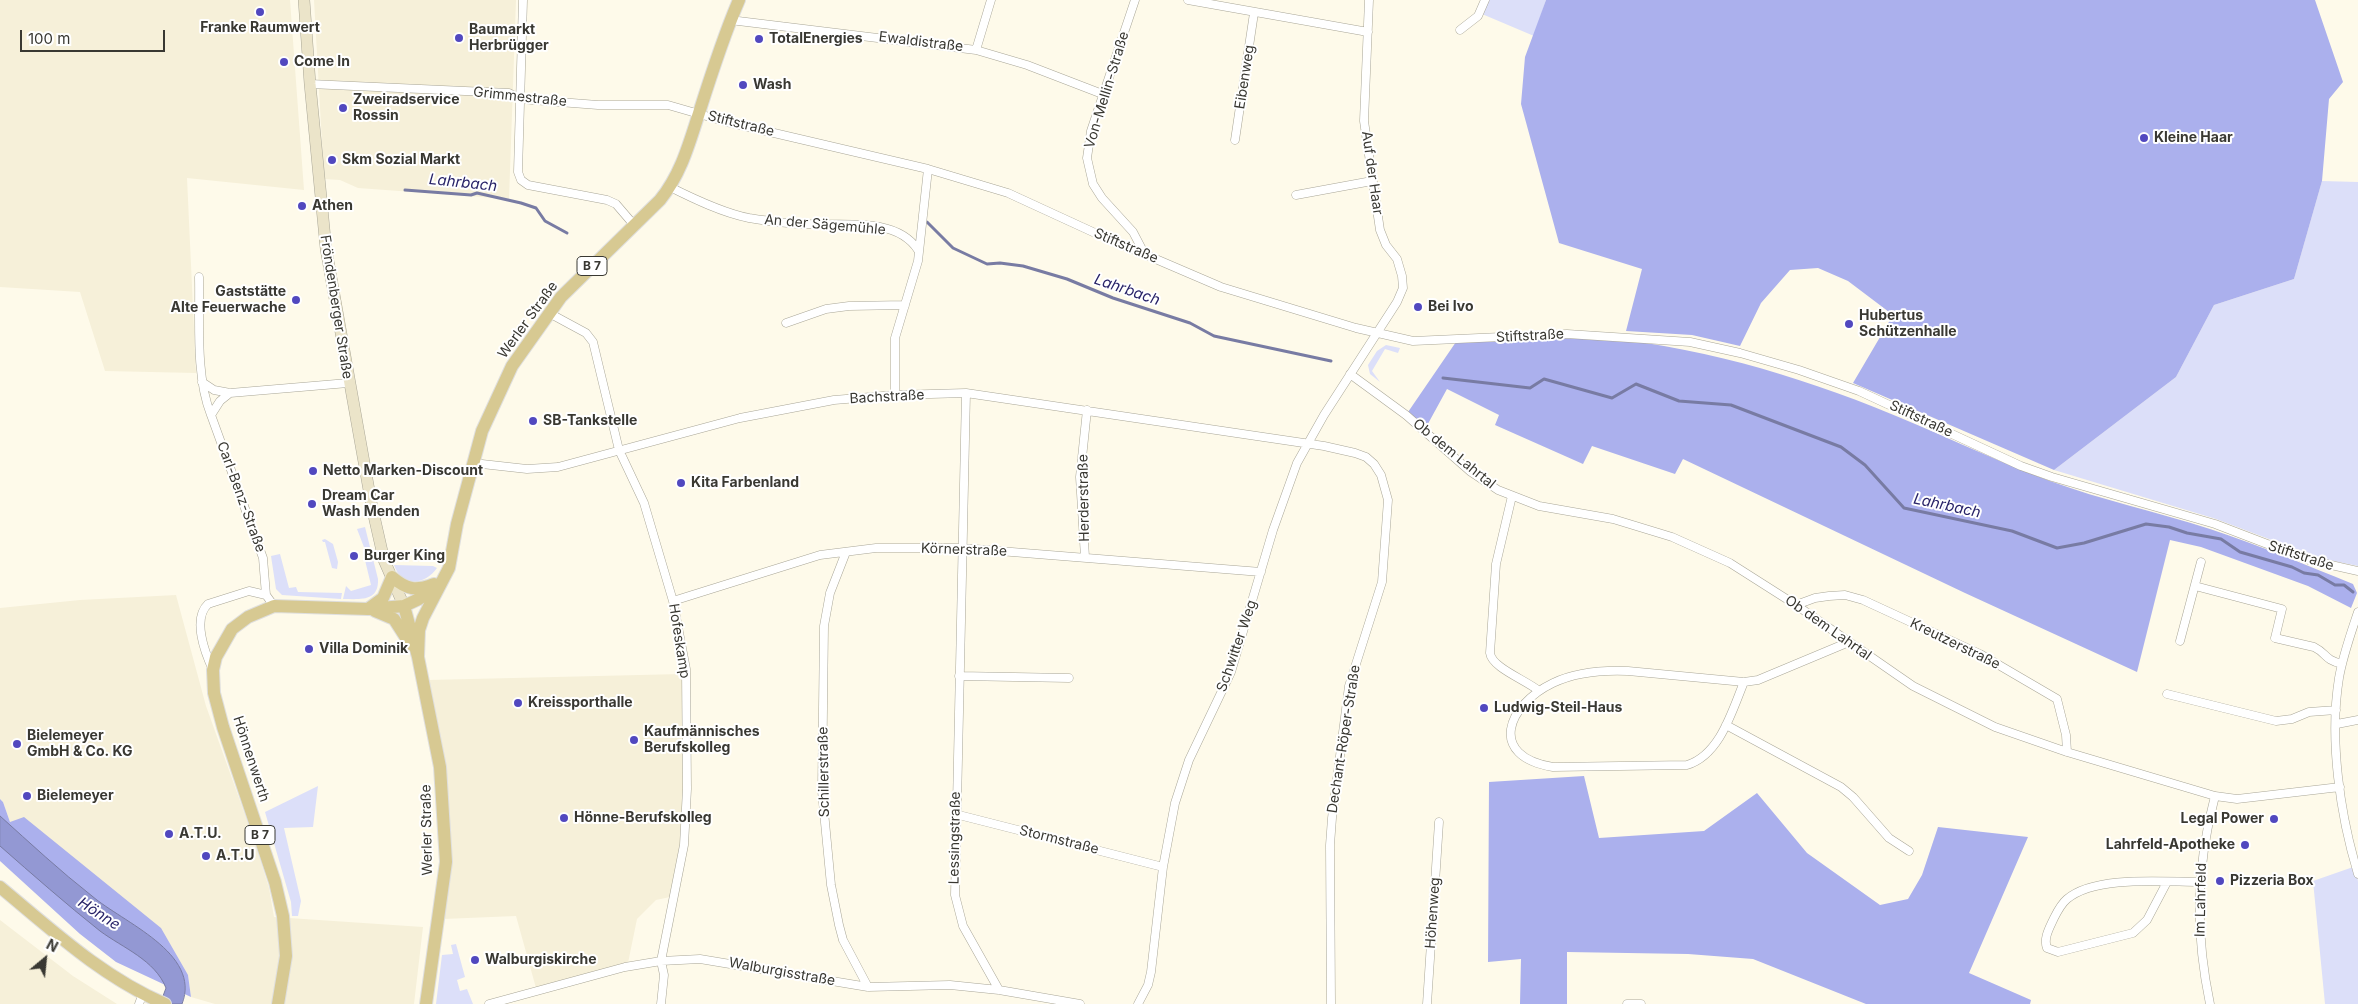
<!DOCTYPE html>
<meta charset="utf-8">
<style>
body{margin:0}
#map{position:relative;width:2358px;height:1004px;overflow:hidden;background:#fefaea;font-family:Inter,sans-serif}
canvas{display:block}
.north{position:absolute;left:20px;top:934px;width:50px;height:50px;-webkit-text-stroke:4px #fff;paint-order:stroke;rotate:28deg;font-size:14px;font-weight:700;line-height:20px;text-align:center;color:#393832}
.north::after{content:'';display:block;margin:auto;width:18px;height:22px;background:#393832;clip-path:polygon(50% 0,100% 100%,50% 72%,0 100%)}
.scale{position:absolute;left:20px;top:30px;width:145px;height:22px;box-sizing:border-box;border:2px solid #393832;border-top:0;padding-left:6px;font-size:15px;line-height:18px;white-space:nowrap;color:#393832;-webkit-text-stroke:4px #fff;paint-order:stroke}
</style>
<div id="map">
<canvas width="2358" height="1004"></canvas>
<div class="north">N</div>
<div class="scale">100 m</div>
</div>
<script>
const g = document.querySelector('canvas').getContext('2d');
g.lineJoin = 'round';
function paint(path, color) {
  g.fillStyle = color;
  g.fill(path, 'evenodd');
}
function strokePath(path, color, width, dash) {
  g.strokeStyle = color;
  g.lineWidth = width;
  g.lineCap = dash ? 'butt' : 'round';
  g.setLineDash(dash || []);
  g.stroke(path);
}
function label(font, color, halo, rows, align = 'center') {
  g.font = font + ' Inter,sans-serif';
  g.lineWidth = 4;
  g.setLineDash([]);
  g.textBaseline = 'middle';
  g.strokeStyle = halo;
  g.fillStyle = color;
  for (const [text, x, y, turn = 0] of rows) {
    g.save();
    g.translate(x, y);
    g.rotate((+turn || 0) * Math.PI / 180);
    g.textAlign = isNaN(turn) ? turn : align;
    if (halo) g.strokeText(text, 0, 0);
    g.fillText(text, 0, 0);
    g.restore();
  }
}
const built = new Path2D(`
 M0,0h290l14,190 -117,-12 9,195 -91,-2 -25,-79 -80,-5z
 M314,0h202l-7,199 -151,-11 -18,-8 -16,-1z
 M176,595l30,111 47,131 16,51 5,29 149,10 -9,77h-199l-24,-7 -3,-22 -178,-153 -7,-20 -3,-3v-191l80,-8z
 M682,674l1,116 -3,55 -10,52 -14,3 -19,19 -9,44 -92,25 -20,-72 -73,3 6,-57 -21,-182z
 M0,920l73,56 44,28h-117z`);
const green = new Path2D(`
 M1488,0h58l-12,36 -52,-22z
 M2322,181l36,1v384l-39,-8 -103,-39 -162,-49 122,-93 38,-72 80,-26z
 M1386,345l14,3 -2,5 -13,-4 -13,22 8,11 -10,-8 -2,-9 9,-14z
 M365,527l13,52c1,23 -18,20 -35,20l3,-13 5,5 20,-6 -7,-29 3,-1 -10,-26z
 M325,539l8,5 5,18 -1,7 -5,-1 -7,-26h-2l-1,-2z
 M280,554l9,34 7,-1 2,5 44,1 -1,6 -59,-4 -6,-6 -5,-33z
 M394,565l39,1 4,2c-12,17 -35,20 -43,-3z
 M318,786l-5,41 -29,1 17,73 -3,15h-6l-1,-14 -26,-90z
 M2356,866l2,16v122h-33l-12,-123z
 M456,944l9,33 -8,3 3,11 7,-2 6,15h-37l6,-49 11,-1 -2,-9z`);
const forest = new Path2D(`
 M1546,0h769l28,82 -14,17 -7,82 -28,98 -80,26 -38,72 -122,93 -201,-87 40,-68 -45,-34 -30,-13 -28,2 -29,33 -21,43 -48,-11 -66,-4 16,-62 -83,-26 -38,-139 4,-47z
 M1567,334c106,7 209,34 307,73 59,23 117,52 176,74 52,19 107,31 160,48 49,16 96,36 143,55l4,9 -6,15 -43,-22 -107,-39 -31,-7 -33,132 -172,-79 -282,-134 -8,15 -83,-28 -9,18 -88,-39 4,-10 -52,-26 -23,42 -18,-16 52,-76z
 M1584,776l15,62 105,-7 53,-38 50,60 73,52 28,-6 14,-24 16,-48 90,10 -59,136 62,27 -1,4h-164l-113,-45 -65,-5 -121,-2v52h-47l1,-45 -33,3 1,-180z
 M0,799l3,3 7,20 14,-5 137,111 27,47 3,22 -75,-35 -36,-28 -80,-73z`);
const water = new Path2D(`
 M0,816c30,27 60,55 92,80 30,26 110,57 90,108h-22l6,-16c-11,-28 -43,-40 -66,-57 -34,-27 -67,-56 -100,-85z`);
const stream = new Path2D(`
 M405,190l66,5 6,-2 44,10 15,5 9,13 22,12
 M927,222l26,26 34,16 13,-1 23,3 44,13 46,19 77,25 24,13 117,25
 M1443,378l87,10 14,-9 68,19 24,-14 43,17 52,4 110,42 24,18 39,43 108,23 45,17 27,-5 62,-19 23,3 18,6 34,6 19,13 52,15 12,6 14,2 17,10h9l9,7`);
const street = new Path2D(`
 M523,0l-5,172 3,8 7,5 79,15 9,4 18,21
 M1135,0l-44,131 -4,27 6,26 9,14 31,34 11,21
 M1188,0l180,32
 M730,20l246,30 51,15 78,30
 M1460,30l18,-14 7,-16
 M976,50l15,-50
 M310,84l199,9 11,6 78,6h70l59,17 201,47 80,24 87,40 126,54 135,41 57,13 154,-7 123,8 50,11 59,17 60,21 162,75 31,11 163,47 94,36 49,11
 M1235,140l19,-127
 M670,187c24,12 53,26 79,31 19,3 39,6 58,6 34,2 89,-8 111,26
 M1296,195l76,-14
 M199,277c1,43 -4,98 12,138
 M549,313l37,20 7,9 26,108 25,53 29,98 13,68 1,120 -3,56 -23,116 3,14 -3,29
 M786,323l40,-14 23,-3 56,-1
 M1350,374l56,41 65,57 27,18 41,16 74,13 59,18 58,26 66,42 117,81 82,41 72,25 148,44 22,3 103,-12
 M202,382l12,8 16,3 118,-10
 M230,393l-10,8 -9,14 52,143 3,37 8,11
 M966,393l-11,502 8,31 36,64
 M895,395v-57l23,-77 10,-92
 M473,463l54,6 31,-2 182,-49 94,-18 61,-5 71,-2 358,53 31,7 11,4 8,7 7,11 7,25 -6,82 -33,104 -17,132 -2,27 1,159
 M1512,496l-16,68 -6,89c2,15 36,27 49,38
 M846,552l-16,41 -6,33 -2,165 9,94 8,40 4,15 25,47
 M1085,557l-5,-80 7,-67
 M2195,586l87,23 -7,29 39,9c14,7 9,12 28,17
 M673,601l147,-46 56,-7h86l299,24
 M1796,605l19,-7 14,-2 16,-1 18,5 117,54 77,45 9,36 1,17
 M2358,612c-7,21 -15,43 -19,66 -10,61 1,137 19,196
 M2180,641l21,-79
 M213,670c-8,-17 -21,-51 -5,-66l41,-13 17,4
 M959,676l110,2
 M1744,682c-12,29 -24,73 -57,83l-134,2c-66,-11 -46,-62 0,-84 23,-11 51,-13 75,-12l116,11 14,-2 91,-38
 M2167,694l109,27 16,-2 17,-7 27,-2
 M2337,724l21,-4
 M1726,725l115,62 12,10 36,41 20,13
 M955,814l208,53
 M2167,882l-20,38 -14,13 -75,19 -11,-4c-4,-10 3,-21 7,-30 3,-6 7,-14 13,-19 28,-24 97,-17 133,-17
 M139,1004l4,-11
 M489,1004l136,-37 36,-6 39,-2 168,28 82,-2 49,5 81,14
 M1138,1004l10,-19 3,-13 12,-105 12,-64 14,-43 42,-88 42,-142 24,-67 27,-48 73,-113 6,-14 -1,-12 -5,-17 -11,-14 -6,-15 -16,-109 5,-121
 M1427,1004l12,-182
 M1627,1004h14
 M2210,1004c-15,-72 -14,-137 5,-208`);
const secondary = new Path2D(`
 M304,0l6,84 16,165 46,258 12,53 20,46`);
const primary = new Path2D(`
 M404,606l14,51 22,110 6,95 -20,142
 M368,609l15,-11 9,-21c15,13 24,14 42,7
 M375,611l19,8 16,25
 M418,657l1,-27 4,-12 26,-50 8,-44 25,-93 30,-65 49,-69 99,-97c21,-26 29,-56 39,-87 12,-38 24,-76 40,-113
 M0,887c52,43 102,90 165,117
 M278,1004l8,-48 -3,-40 -8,-34 -52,-155 -9,-34 -1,-23 3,-13 16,-28 16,-12 26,-11 94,3 36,-3 15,-7 19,-14`);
const markers = [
 [260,12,5,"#5148bf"],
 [459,38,5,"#5148bf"],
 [759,39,5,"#5148bf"],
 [284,62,5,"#5148bf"],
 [743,85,5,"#5148bf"],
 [343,108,5,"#5148bf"],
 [2144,138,5,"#5148bf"],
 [332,160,5,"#5148bf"],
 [302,206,5,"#5148bf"],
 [296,300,5,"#5148bf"],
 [1418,307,5,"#5148bf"],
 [1849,324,5,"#5148bf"],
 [533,421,5,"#5148bf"],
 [313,471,5,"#5148bf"],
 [681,483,5,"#5148bf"],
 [312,504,5,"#5148bf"],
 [354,556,5,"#5148bf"],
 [309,649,5,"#5148bf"],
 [518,703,5,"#5148bf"],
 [1484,708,5,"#5148bf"],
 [634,740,5,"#5148bf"],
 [17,744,5,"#5148bf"],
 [27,796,5,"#5148bf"],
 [564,818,5,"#5148bf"],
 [2274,819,5,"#5148bf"],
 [169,834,5,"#5148bf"],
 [2245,845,5,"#5148bf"],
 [206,856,5,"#5148bf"],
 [2220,881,5,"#5148bf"],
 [475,960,5,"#5148bf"]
];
const shields = [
 [592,266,30],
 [260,835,30]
];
const shieldNames = [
 ["B 7",592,266],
 ["B 7",260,835]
];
const poiNames = [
 ["Franke Raumwert",260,28,"center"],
 ["Baumarkt",469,30],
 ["Herbrügger",469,46],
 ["TotalEnergies",769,39],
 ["Come In",294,62],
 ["Wash",753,85],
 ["Zweiradservice",353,100],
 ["Rossin",353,116],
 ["Kleine Haar",2154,138],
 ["Skm Sozial Markt",342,160],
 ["Athen",312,206],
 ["Gaststätte",286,292,"right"],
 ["Alte Feuerwache",286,308,"right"],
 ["Bei Ivo",1428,307],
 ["Hubertus",1859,316],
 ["Schützenhalle",1859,332],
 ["SB-Tankstelle",543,421],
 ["Netto Marken-Discount",323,471],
 ["Kita Farbenland",691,483],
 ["Dream Car",322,496],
 ["Wash Menden",322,512],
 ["Burger King",364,556],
 ["Villa Dominik",319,649],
 ["Kreissporthalle",528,703],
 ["Ludwig-Steil-Haus",1494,708],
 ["Kaufmännisches",644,732],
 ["Berufskolleg",644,748],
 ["Bielemeyer",27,736],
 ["GmbH & Co. KG",27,752],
 ["Bielemeyer",37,796],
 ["Hönne-Berufskolleg",574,818],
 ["Legal Power",2264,819,"right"],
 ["A.T.U.",179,834],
 ["Lahrfeld-Apotheke",2235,845,"right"],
 ["A.T.U",216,856],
 ["Pizzeria Box",2230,881],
 ["Walburgiskirche",485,960]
];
const streetNames = [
 ["Ewaldistraße",921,42,7],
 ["Eibenweg",1245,77,-81],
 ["Von-Mellin-Straße",1107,90,-73],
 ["Grimmestraße",520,97,6],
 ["Stiftstraße",741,124,14],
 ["Auf der Haar",1372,173,82],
 ["An der Sägemühle",825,225,5],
 ["Stiftstraße",1126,246,23],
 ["Fröndenberger Straße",336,307,81],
 ["Werler Straße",528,320,-54],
 ["Stiftstraße",1530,336,-3],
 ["Bachstraße",887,397,-3],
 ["Stiftstraße",1921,419,25],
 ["Ob dem Lahrtal",1454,454,39],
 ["Carl-Benz-Straße",241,497,70],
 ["Herderstraße",1084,498,-91],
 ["Körnerstraße",964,550,2],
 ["Stiftstraße",2301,556,18],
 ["Ob dem Lahrtal",1828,628,35],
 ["Hofeskamp",679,641,81],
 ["Kreutzerstraße",1955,644,26],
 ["Schwitter Weg",1237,646,-71],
 ["Dechant-Röper-Straße",1344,739,-81],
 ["Hönnenwerth",251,759,72],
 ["Schillerstraße",824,772,-91],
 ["Werler Straße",427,830,-91],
 ["Lessingstraße",955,838,-89],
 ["Stormstraße",1059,840,14],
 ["Im Lahrfeld",2201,900,-89],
 ["Höhenweg",1433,913,-86],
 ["Walburgisstraße",782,972,10]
];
const waterNames = [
 ["Lahrbach",463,183,6],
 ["Lahrbach",1127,290,19],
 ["Lahrbach",1947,506,12],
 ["Hönne",99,914,33]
];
paint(built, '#f6f0d9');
paint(green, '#dcdff9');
paint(forest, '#abb0ed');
paint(water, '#9398d3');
strokePath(water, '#787ba3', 1);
strokePath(stream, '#787ba3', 3);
strokePath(street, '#a9a697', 9);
strokePath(secondary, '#a9a697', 12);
strokePath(primary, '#dfdfde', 14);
strokePath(street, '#fff', 8);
strokePath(secondary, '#ebe4c9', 11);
strokePath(primary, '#d7c992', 12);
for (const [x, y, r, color] of markers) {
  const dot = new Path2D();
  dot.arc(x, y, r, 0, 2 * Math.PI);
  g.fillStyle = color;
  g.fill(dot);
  strokePath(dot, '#fff', 2);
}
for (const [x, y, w] of shields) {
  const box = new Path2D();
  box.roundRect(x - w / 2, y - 9.5, w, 19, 4);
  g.fillStyle = '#fff';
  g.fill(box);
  strokePath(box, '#393832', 1);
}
label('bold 12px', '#393832', null, shieldNames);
label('bold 14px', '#393832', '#fff', poiNames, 'left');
label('14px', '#393832', '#fff', streetNames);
label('italic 15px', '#282368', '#fff', waterNames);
</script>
